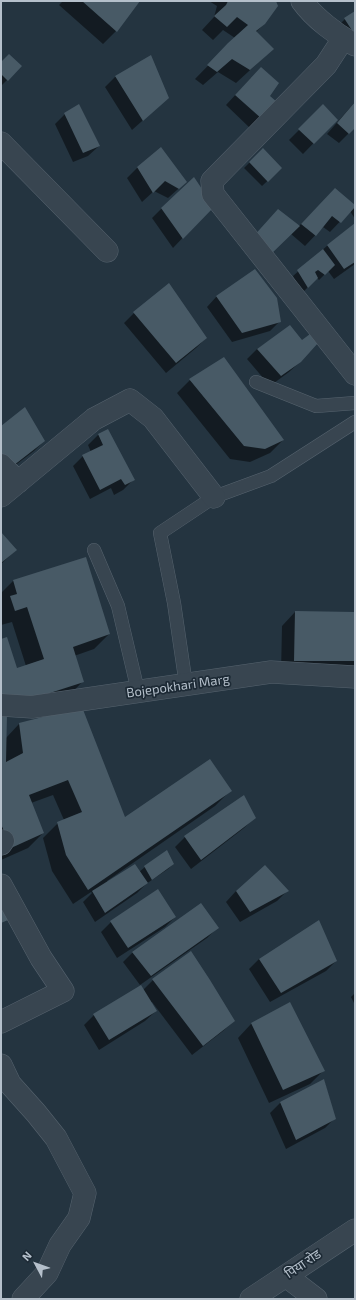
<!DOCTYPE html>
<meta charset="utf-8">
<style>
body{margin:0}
#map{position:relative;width:356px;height:1300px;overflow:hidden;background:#243440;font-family:"Exo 2",sans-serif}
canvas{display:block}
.frame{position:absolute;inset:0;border:2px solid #b5c0cb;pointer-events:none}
.north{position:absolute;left:16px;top:1244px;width:40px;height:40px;-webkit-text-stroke:3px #1d2a35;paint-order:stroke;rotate:311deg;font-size:11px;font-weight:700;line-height:16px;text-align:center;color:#b5c0cb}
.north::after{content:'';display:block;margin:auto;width:14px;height:18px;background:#b5c0cb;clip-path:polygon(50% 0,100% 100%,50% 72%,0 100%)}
</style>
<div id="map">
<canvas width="356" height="1300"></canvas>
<div class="frame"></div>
<div class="north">N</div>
</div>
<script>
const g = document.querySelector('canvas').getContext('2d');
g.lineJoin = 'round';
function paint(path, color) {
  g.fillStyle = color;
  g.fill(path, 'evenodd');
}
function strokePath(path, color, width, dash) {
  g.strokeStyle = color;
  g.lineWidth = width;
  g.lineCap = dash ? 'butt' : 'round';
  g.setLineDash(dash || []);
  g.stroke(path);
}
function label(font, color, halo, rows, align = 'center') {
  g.font = font + ' "Exo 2","Noto Sans Devanagari",sans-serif';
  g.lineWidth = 3.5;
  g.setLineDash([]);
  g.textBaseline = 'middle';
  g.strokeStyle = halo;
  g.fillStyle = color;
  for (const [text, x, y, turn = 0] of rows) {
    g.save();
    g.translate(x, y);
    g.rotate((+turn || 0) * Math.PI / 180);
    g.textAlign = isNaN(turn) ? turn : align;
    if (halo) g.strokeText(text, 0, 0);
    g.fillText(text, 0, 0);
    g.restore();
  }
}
const shadow = new Path2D(`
 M63,1h76l-23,30 -13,13 -44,-39z
 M209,1h66l-11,23 -8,8 17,17 -37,34 -18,-11 -15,13 -8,-6 40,-41 -12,-8 -10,10 -11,-10 12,-13 3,-11z
 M355,12v32l-15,-20 5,-5z
 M151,57l8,49 -27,24 -27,-43 10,-10z
 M1,63l20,3 -19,19 -1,-1z
 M251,78l24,24 -24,27 -25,-24z
 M355,102v25l-16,16 -12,-9z
 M323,106l13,14 -33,34 -14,-14z
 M65,114l34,32 -11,10 -15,6 -18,-38z
 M161,149l25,33 -18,16 -14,-7 -12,11 -15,-24 10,-10z
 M250,162l26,11 -14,13 -18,-18z
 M325,200l28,5 2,-1v15l-5,-8 -20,21 -7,-5 -18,19 -14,-12z
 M212,207l-39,41 -21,-30 10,-10z
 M355,224v40l-21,15 -6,-8 -9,9 -2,-2 -15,15 -9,-17 35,-31z
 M217,296l63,25 -10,10 -38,11 -25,-35z
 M134,313l72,25 -10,10 -30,25 -42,-50z
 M290,327l10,35 -11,10 -19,14 -23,-27 10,-10z
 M190,380l93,60 -13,13 -20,9 -20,-3 -53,-66z
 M1,427l43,14 -10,10 -33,25z
 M107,431l26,49 -10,10 -9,5 -3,-7 -21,11 -17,-33 10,-10 8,-4 -3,-7 10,-10z
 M1,534l15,16 -15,14z
 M85,558l24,76 -15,15 -20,7 9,25 -15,16 -62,18v23l13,-14 105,95 106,-28 -15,15 -108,75 1,1 31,-10 6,-5 22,-15 6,12 -5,5 -22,15 -9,9 -42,29 -12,-20 9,-9 -1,-1 -18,12 -21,-33 -9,-33 15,-15 6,-3 -11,-25 -22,8 12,30 -15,15 -27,12v-220l16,29 9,-3 -14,-44 -11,3v-32l12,-12z
 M295,612l60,1v58l-74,2 1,-47z
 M254,818l-10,10 -53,41 -16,-22 10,-10z
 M236,891h51l-10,10 -37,21 -14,-20z
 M175,917l-10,10 -48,31 -16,-26 10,-10z
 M217,928l-10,10 -67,47 -17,-23 10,-10z
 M259,959l77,2 -10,10 -56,31 -21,-33z
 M153,980l81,41 -11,10 -31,24 -40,-53 -1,1 5,8 -11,10 -46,29 -15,-25 10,-10 49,-25z
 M355,993v12l-4,-8z
 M289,1003l34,68 -13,13 -41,19 -31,-65 13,-14z
 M324,1080l11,38 -10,10 -39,21 -16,-36 10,-10z`);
const building = new Path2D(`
 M82,1h58l-23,31z
 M228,1h48l2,5 -13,18 -9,7 18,18 -24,21 -18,-11 -15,13 -10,-7 21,-22 20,-18 -11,-8 -10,10 -13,-11 12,-11z
 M355,11v24l-11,-17z
 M9,54l13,12 -14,15 -7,-7v-12z
 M151,55l18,43 -26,23 -28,-45z
 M261,67l18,16 -9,13 7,6 -15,17 -27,-24z
 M355,102v26l-6,6 -12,-11z
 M79,104l21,42 -17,7 -19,-40z
 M323,104l15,16 -24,24 -16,-15z
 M161,147l26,35 -8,7 -14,-8 -12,12 -16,-26z
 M263,148l19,20 -14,14 -19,-20z
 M194,177l20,30 -31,32 -22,-31z
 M335,188l20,17v2l-14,16 -9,-7 -16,20 -15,-12z
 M278,209l22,17 -31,30 -17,-18z
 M355,223v39l-11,7 -17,-24z
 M323,249l12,16 -10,10 -7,-5 -3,2 3,6 -10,10 -11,-18z
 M255,269l22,29 4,24 -39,11 -26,-37z
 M169,283l38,55 -31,25 -43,-51z
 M290,325l12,15 8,-6 8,9 -17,19 -20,14 -24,-27z
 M224,357l60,83 -19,9 -21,-3 -55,-67z
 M25,407l20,34 -36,28 -8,-11v-32z
 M108,429l27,51 -10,5 -4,-6 -21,11 -18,-35 21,-10 -5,-11z
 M1,532l16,18 -16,13z
 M86,557l24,77 -37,13 11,35 -59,19 -24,-1v-61l6,-2 10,31 27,-9 -17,-52 -12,4 -5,-15 7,-2 -4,-14z
 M295,611l60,1v49h-61z
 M82,707l43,110 85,-58 22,32 -144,99 -22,-35 -9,-33 25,-10 -14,-32 -39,15 15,38 -33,15 -10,-24v-110l6,-1 -1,49 17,-9 -4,-30z
 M244,795l12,23 -55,42 -17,-24z
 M167,850l7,14 -22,16 -8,-14z
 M135,864l13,19 -43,30 -13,-22z
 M265,865l24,26 -39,21 -14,-21z
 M158,889l18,28 -48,31 -18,-27z
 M1,903l7,17 -7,3z
 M201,903l18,25 -68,48 -19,-24z
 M319,920l18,41 -56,32 -22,-34z
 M191,951l19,29 25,41 -32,25 -51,-67z
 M141,985l16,26 -48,29 -16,-26z
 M290,1002l35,69 -42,19 -32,-67z
 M324,1079l12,40 -40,21 -16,-38z`);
const lane = new Path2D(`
 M256,382l60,24 39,-3
 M94,550l24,56 20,85
 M186,685l-12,-82 -14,-70 54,-36 57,-21 84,-54`);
const street = new Path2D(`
 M302,1c12,17 35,34 53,44
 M343,39l-17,26 -114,116 1,13 142,180
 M1,143l106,108
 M1,465l17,17
 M1,496l93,-77 36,-19 23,18 61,79
 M1,705l31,2 239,-35 84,5
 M1,844l2,-3
 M1,885l40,73 22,33 -62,31
 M1,1065l9,19 26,29 20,25 29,55 -6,25 -19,27 -13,28 -24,26
 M286,1276l30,23
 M251,1299l104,-69`);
const streetNames = [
 ["Bojepokhari Marg",178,686,-8],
 ["पिया रोड",303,1264,-34]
];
paint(shadow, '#0007');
paint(building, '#485a66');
strokePath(lane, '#56636e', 14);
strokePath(street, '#56636e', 23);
strokePath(lane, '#384550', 13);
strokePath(street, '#384550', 22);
label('13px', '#b5c0cb', '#1d2a35', streetNames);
</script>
